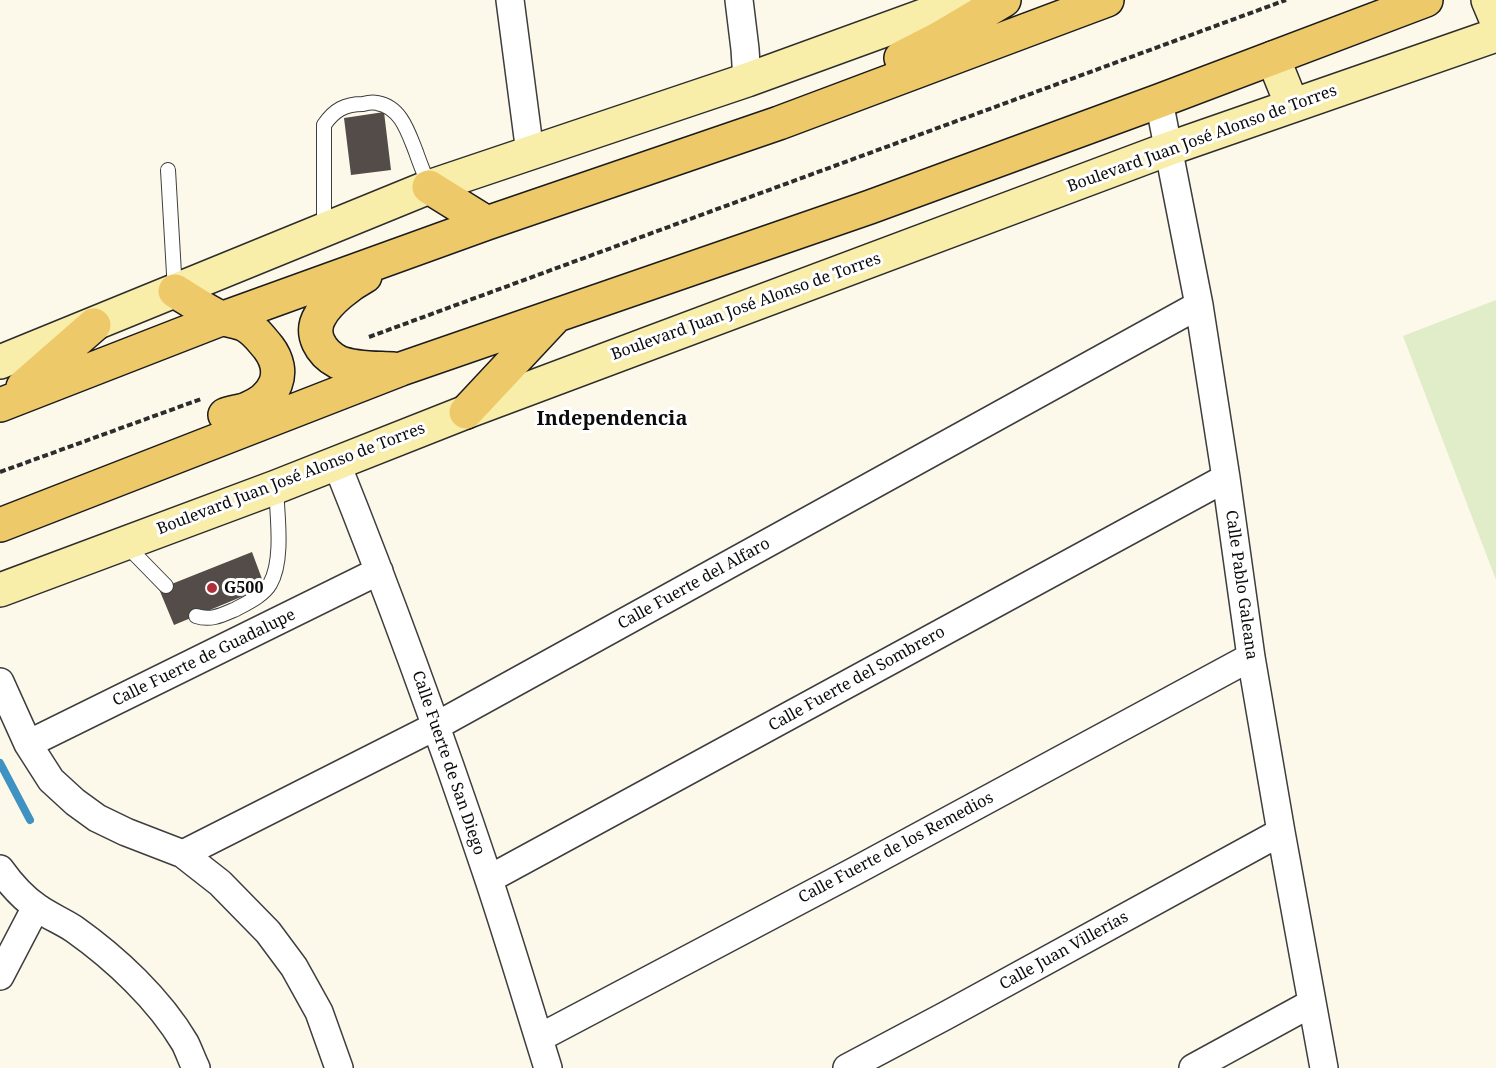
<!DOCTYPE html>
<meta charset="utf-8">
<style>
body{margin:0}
canvas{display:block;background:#fdf9ea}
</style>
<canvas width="1496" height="1068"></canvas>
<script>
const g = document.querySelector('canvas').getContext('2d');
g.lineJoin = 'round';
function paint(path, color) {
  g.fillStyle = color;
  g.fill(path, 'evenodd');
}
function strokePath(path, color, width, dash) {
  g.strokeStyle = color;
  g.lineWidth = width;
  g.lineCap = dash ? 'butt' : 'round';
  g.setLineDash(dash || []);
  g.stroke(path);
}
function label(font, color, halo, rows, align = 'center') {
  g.font = font + ' "Noto Serif",serif';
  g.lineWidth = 6;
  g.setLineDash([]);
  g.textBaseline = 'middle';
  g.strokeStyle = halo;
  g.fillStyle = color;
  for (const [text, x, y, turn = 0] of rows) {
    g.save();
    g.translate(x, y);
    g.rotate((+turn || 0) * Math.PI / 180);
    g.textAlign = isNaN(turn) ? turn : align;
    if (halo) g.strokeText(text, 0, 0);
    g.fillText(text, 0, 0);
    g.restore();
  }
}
const pitch = new Path2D(`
 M1496,300v280l-93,-244z`);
const stream = new Path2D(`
 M0,763l30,57`);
const building = new Path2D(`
 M384,112l7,58 -40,5 -7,-57z
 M252,552l13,35 -91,38 -15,-36z`);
const path = new Path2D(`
 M369,337l917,-337
 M0,472l201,-73`);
const lane = new Path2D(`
 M168,170l7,121
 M324,230v-105c10,-15 21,-21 39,-21 4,-1 9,-2 14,-1 24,4 31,29 39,49 4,12 9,23 13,35
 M125,544l41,42
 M196,616c15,5 26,-1 40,-7 11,-6 28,-14 34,-25 14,-24 7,-70 6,-97`);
const street = new Path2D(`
 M510,0l20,153
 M739,0l6,49 2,31
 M1159,101l40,204 27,173 25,179 30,175 43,236
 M336,462c55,137 105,275 152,415 21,63 40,127 60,191
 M0,682l28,62 23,36 24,22 22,16 29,14 57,22 37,29 48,49 26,35 25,45 20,56
 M28,744l351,-173
 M183,854l253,-128 763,-421
 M0,869c10,14 23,29 38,39 11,8 24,13 36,21 41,29 85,70 111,114 4,8 7,17 11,25
 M489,879l737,-401
 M0,976l36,-69
 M539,1038l316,-167 396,-214
 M847,1068l98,-52 336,-184
 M1193,1068l119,-65`);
const secondary = new Path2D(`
 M1488,0l8,19
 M1273,58l19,47
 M0,362l429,-175 318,-107 220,-80
 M0,590l276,-103 190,-75 702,-263 328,-114`);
const primary = new Path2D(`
 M901,58l39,-20 64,-38
 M429,187l58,36
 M365,276c-15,8 -37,25 -45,40 -11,18 1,37 18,46 16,7 38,6 55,7
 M175,291c15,9 29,19 44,26 8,4 18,4 26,8 10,5 16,14 23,22 20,26 7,51 -21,62 -7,3 -15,3 -22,6
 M23,387l71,-62
 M0,405l221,-86 266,-96 292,-100 328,-123
 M466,412l87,-93
 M0,525l401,-156 469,-162 289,-106 267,-101`);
const markers = [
 [212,588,6,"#b02e39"]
];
const streetNames = [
 ["Boulevard Juan José Alonso de Torres",1202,139,-20],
 ["Boulevard Juan José Alonso de Torres",746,307,-20],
 ["Boulevard Juan José Alonso de Torres",291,479,-21],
 ["Calle Fuerte del Alfaro",694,584,-29],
 ["Calle Pablo Galeana",1241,585,82],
 ["Calle Fuerte de Guadalupe",204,658,-26],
 ["Calle Fuerte del Sombrero",857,679,-29],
 ["Calle Fuerte de San Diego",448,763,71],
 ["Calle Fuerte de los Remedios",896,848,-28],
 ["Calle Juan Villerías",1064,951,-29]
];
const poiNames = [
 ["G500",224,588]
];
const quarterNames = [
 ["Independencia",612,419]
];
paint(pitch, '#e1edc8');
strokePath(stream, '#3f93c2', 8);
paint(building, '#534c48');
strokePath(lane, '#3e3e3e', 16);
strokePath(street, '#3e3e3e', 30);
strokePath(secondary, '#2d2d2d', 36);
strokePath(primary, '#1c1c1c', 36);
strokePath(path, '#2d2d2d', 4, [6, 3]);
strokePath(lane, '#fff', 14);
strokePath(street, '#fff', 27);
strokePath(secondary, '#f9edaa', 33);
strokePath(primary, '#eec96a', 33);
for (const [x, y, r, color] of markers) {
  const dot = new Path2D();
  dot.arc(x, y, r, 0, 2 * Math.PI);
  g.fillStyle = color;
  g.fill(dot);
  strokePath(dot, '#fff', 2);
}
label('16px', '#0b0b0b', '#fff', streetNames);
label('bold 16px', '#0b0b0b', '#fff', poiNames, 'left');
label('bold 20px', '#0b0b0b', '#fff', quarterNames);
</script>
